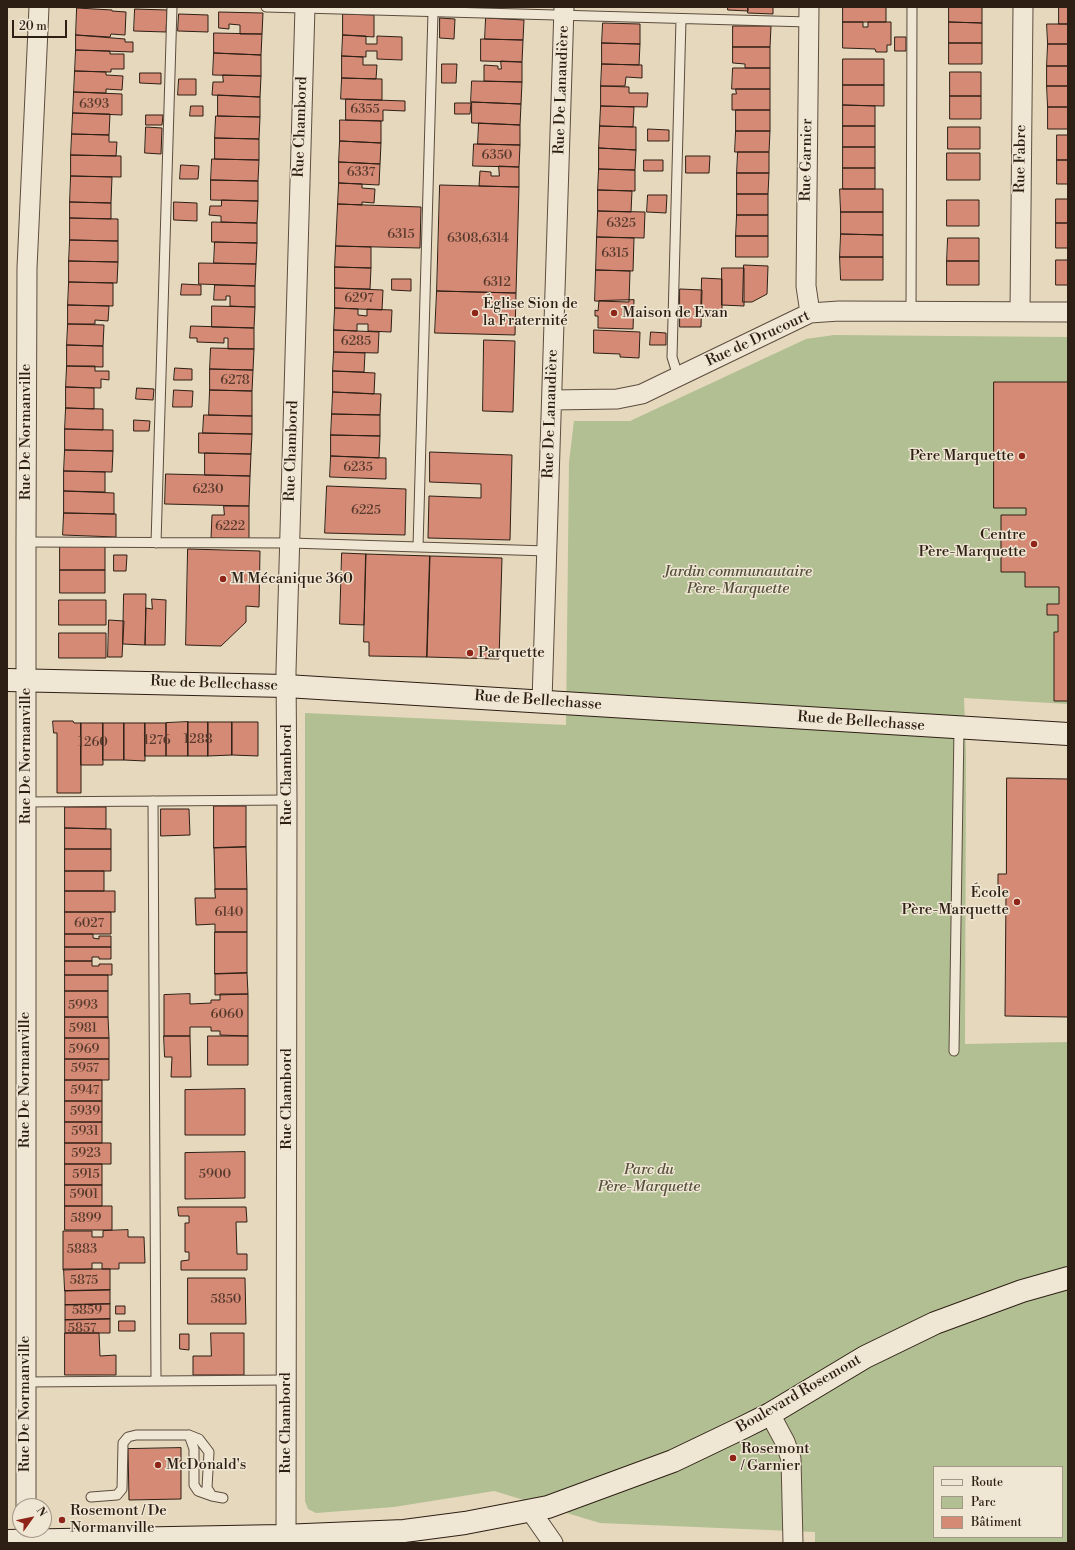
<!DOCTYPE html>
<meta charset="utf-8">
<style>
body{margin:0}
#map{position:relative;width:1075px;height:1550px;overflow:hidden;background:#e6d8bc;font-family:"Libre Bodoni",serif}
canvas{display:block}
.frame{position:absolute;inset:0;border:8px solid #2e1f15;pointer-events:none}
.legend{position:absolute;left:933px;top:1466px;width:130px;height:72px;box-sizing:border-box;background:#efe6d3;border:1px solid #a29687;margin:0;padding:5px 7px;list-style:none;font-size:12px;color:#2e1f15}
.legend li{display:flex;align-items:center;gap:8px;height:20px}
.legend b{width:20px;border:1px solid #a29687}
.north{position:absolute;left:12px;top:1498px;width:40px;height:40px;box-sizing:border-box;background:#efe6d3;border:1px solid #a29687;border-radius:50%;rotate:57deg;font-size:11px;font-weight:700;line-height:16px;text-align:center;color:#2e1f15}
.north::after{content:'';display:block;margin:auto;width:14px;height:18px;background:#8f2418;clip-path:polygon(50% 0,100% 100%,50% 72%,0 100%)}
.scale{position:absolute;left:12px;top:20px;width:55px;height:18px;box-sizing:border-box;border:2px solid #2e1f15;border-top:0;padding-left:5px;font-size:12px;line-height:14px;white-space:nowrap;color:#2e1f15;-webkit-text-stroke:3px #efe6d3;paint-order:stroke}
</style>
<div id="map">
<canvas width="1075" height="1550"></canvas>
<div class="frame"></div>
<ul class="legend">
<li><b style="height:5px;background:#efe6d3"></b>Route</li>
<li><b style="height:11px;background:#b1bf93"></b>Parc</li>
<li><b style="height:11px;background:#d48a75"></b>Bâtiment</li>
</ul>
<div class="north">N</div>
<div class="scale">20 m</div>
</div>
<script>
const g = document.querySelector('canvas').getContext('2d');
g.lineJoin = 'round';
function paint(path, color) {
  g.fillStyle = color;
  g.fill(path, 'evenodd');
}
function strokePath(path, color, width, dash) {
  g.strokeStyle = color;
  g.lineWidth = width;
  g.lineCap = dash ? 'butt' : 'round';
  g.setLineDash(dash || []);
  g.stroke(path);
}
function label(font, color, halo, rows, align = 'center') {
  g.font = font + ' "Libre Bodoni",serif';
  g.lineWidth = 3;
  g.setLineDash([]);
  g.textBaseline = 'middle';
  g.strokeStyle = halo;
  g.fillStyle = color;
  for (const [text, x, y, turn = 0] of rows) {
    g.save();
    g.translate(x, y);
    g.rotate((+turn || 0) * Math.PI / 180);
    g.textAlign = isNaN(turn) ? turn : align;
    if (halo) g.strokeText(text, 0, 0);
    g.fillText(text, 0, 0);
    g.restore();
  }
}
const green = new Path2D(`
 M834,335l234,2v367l-104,-6 2,58 -1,288 103,-2v501h-253v-11l-215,-9 -106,-32 -100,16 -78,6 -8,-4 -3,-8v-788l261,12 3,-263 5,-41h56l176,-82zM934,1467h128v70h-128z`);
const building = new Path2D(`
 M728,7h20v4l-20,-1z
 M748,7h25v7l-25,-1z
 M843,7h43v15h-43z
 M949,7h33v16l-33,-1z
 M1059,7h9v17h-9z
 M77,8l35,2v1l14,1 -1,23 -14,-1 -1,3 -34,-2z
 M135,9l32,1 -1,22 -32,-1z
 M219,12l44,1 -1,21h-22v-9l-11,-1v5l-10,-1z
 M179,14l29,1v17l-30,-1z
 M343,14l31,1v22l-31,-2z
 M440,18l15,1 -1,20 -14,-1z
 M486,18l38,2 -1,20 -38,-1z
 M843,22h20v5h5v-5h23v23h-4v7h-11l-1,-3 -32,-1z
 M949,22l33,1v20h-33z
 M603,23l37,1v20l-38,-1z
 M1047,24h21v20h-20z
 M733,26h38l-1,21h-37z
 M214,33l48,1 -1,21 -47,-2z
 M76,35l49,4v3h8v10l-57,-2z
 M343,35l23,1v8h11v-8l25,1v23l-25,-1v-8h-11v6l-24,-1z
 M895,37h11v14h-11z
 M481,39l42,1 -1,22 -41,-1z
 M602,43l38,1 -1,21 -37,-1z
 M949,43h33v21h-33z
 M1048,44h20v22h-21z
 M733,47h37v21h-25v-4l-12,-1z
 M76,50l34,1v3h14v15h-13v3l-36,-1z
 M214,53l47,2v21l-48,-1z
 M342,56l21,1v8h14l-1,14 -34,-1z
 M843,59h41v26h-41z
 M501,61l21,1v20l-38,-1v-16l14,1v3h3z
 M442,64h15l-1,19h-14z
 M602,64l40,1v13l-16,-1 -1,9h-24z
 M1047,66h21v20h-21z
 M733,68h37v21h-38z
 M75,71l31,1v3l17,1 -1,14 -16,-1v4l-32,-1z
 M950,72h31v24h-31z
 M140,73h21v11l-21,-1z
 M223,75l38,1 -1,21 -48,-2 1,-13h10z
 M342,78l40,1v21l-41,-1z
 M179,79h17v16h-18z
 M472,81l50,1 -1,22 -50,-2z
 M843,85h41v21l-41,-1z
 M601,86l28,1v6h19l-1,14 -46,-1z
 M1047,86h21v21h-20z
 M736,89h34v21h-38v-16h4z
 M74,92l48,2v21l-49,-2z
 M218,95l42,2v20l-42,-1z
 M950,96h31v23h-31z
 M346,99l59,2v10l-22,-1v11l-37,-1z
 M472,102l49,2 -1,21 -48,-2z
 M455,103h16l-1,11h-15z
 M843,105l32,1v20h-32z
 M191,106h12v10h-13z
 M601,106l33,1 -1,20 -33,-1z
 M1048,107h20v22h-20z
 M736,110h34v21h-34z
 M73,113l37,1 -1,21 -37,-1z
 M146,115h17l-1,10h-16z
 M216,116l44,1 -1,22 -44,-1z
 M340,120l41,1v22l-41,-2z
 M479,123l41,2v20l-42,-1z
 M600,126l36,1v23l-37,-2z
 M843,126h32v21h-32z
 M146,127l16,1 -1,26 -16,-1z
 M948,127h32v22h-32z
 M648,129l21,1v11h-21z
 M736,131h34l-1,21h-34z
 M72,134l37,1v7h8l-1,14 -45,-1z
 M1057,135h11v25h-11z
 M215,138l44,1v21l-44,-1z
 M340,141l41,2 -1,21 -41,-2z
 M474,144l46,1 -1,22 -46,-1z
 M843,147h32v21h-32z
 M599,148l37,2 -1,20 -36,-1z
 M738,152h31v21h-32z
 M947,153h33v27h-33z
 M71,155l50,1v21l-50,-1z
 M686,156h24l-1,17h-23z
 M212,159l47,1 -1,21 -47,-1z
 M644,160h19v11h-19z
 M1057,160h11v24h-11z
 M339,162l41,2 -1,21 -40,-2z
 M181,165l18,1 -1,13h-18z
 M499,166l20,1v20l-40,-1 1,-15 11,1v4h8z
 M843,168h32v21h-32z
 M599,169l36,1v21l-37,-1z
 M737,173h32l-1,21h-31z
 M71,176l41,1 -1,26 -41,-1z
 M211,180l47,1v20l-47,-1z
 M339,183l23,1v4l13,1 -1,14 -12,-1v3l-24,-1z
 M440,185l79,2 -3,106 -79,-2z
 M840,189h43v23h-42z
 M598,190l34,1 -1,21 -33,-1z
 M737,194h31v21h-31z
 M648,195h19l-1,18 -19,-1z
 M1056,199h12v24h-12z
 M222,200l36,1 -1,22 -36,-1v-6l-12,-1 1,-9h11z
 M947,200h32v26h-32z
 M70,202l41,1v16l-41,-1z
 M174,202l23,1v18l-23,-1z
 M338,204l83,3 -1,41 -84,-2z
 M598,211l47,1 -1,26 -47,-1z
 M841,212h42v23l-42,-1z
 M737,215h31v21h-32z
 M70,218l48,1v22l-48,-1z
 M212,222l45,1v20l-45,-1z
 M1056,223h12v25h-12z
 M841,234l42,1v22h-43z
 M736,236h32v21h-32z
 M597,237l37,1 -1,33 -37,-1z
 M948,238h31v23h-32z
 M70,240l48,1v21l-49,-1z
 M215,242l42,1 -1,21 -42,-1z
 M336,246l35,1v21l-36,-1z
 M840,257h43v23h-42z
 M1056,260h12v25h-12z
 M69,261l49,1 -1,21 -48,-1z
 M947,261h32v24h-32z
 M199,263l57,1 -1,22 -56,-2z
 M744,265l24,1 -1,28 -15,8h-9z
 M335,267l36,1 -1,21 -35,-1z
 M722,268h22v38l-22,-1z
 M596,270l34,1 -1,31 -34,-1z
 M702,278l20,1v38l-21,-1z
 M392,279h19v12l-19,-1z
 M69,282l44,1v23l-45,-1z
 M182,284l19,1v10h-20z
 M215,285l40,1v21l-25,-1v-10h-4v4h-12z
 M335,288l48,2 -1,20 -47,-2z
 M680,289l22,1 -1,37h-21z
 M437,291l79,2 -1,42 -80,-2z
 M634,300l-1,29 -35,-1v-12h-3v-6l3,1 1,-10z
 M68,305l41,1 -1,15 -13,-1v4h-27z
 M212,306l43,1 -1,21 -42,-1z
 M335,308l23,1v6l9,1v-7l25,1 -1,22 -23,-1v-7h-11v7l-23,-1z
 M68,324l36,1 -1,21 -36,-1z
 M191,326l63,2v21h-26v-11h-4v5l-27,-1v-4h-7z
 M334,330l45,2 -1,21 -44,-1z
 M594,330l46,2 -1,26 -19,-1v-3l-26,-1z
 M651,332l15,1v12h-16z
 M484,340l31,1 -2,71 -30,-1z
 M67,345l36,1v21l-36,-1z
 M211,348l43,1 -1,21 -43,-1z
 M334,352l31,1 -1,19 -31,-1z
 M67,366h28v5h14v9l-8,-1v9l-35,-1z
 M175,368l17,1v11h-18z
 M210,369l43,1 -1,21 -42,-1z
 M333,371l42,2 -1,21 -41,-2z
 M994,382h74v319h-14v-69h4v-17h-11v-11h12v-17h-34v-15h-24v-57h25v-7h-32z
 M66,387l28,1v21l-28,-1z
 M137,388l17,1 -1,11 -17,-1z
 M174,390l19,1 -1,16h-19z
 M210,390l42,1v25l-43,-1z
 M333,392l48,2 -1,21 -48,-1z
 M66,408l37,1v21l-38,-1z
 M332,414l48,1v21l-49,-1z
 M204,415l48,1v18l-49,-1z
 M134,420l16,1 -1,10h-15z
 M65,429l48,1v21l-48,-1z
 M199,433l53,1 -1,20 -52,-1z
 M331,435l49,1 -1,22 -48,-2z
 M65,450l48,1 -1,21 -48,-1z
 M430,452l82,3 -2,85 -82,-2 1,-42 52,2v-14l-51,-2z
 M205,453l46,1 -1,22 -45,-1z
 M331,456l55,2v21l-56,-2z
 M64,471l41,1v20l-41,-1z
 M166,474l84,2 -1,30 -84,-2z
 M327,486l79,3 -1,46 -80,-2z
 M64,491l50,2v21l-50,-1z
 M224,506h25v33l-38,-1 1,-23h12z
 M64,513l52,1v23l-53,-2z
 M60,546h45v24h-45z
 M188,549l72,2 -1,56 -13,-1v16l-25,24 -35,-1z
 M342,553l24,1 -2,71 -24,-1z
 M366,554l64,2 -3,101 -58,-1v-14h-5z
 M114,555h13l-1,16h-12z
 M430,556l72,2 -3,101 -72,-2z
 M60,570h45v23h-45z
 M124,594h22l-1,51 -22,-1z
 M152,599l14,1 -1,45h-20l1,-37 6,1z
 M59,600h47v25h-47z
 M109,620l15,1 -2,36h-14z
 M59,633h47v25h-47z
 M53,721h20l1,2h7v70h-24v-60h-3z
 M188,722h20v34h-20z
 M188,722v34h-22v-33z
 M208,722h24v33l-24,1z
 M232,722h26v34l-26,-1z
 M81,723h22v42h-22z
 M103,723h21v37h-21z
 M124,723h21v38l-21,-1z
 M145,723h21v33h-21z
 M1007,778l61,1v238l-63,-1 1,-124 -8,-1v-17h8z
 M214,806h32v41l-32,1z
 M65,807h41v22l-41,-1z
 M161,809h28l1,26 -29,1z
 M65,828l46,1v20h-46z
 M246,847l1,42h-32l-1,-41z
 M65,849h46v22h-46z
 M65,871h39v20h-39z
 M215,889h32v43h-32v-8l-19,1 -1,-27h20z
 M65,891h50v21h-50z
 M65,912h46v22h-46z
 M215,932h32v41l-32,1z
 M65,934h28v4l6,1v-3h12v11h-46z
 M65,947h46v12h-12v-2h-7v4h-27z
 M65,961h27v5h7v-2h13v11h-47z
 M247,973l1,21 -33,1v-21z
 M65,975h43v16h-43z
 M65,991h43v26h-43z
 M190,994v10l21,-1v-3h9v-6h28v42l-28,-1v-4h-9v-4h-21v9h-26v-41z
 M65,1017h43l1,21h-44z
 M164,1036h26l1,41h-20l1,-20h-7z
 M208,1036h40v29h-40z
 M65,1038h44v21h-44z
 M65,1059h44v21h-44z
 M65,1080h37v21h-37z
 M245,1089v46h-60v-45z
 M65,1101h37v21h-37z
 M65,1122h37v21h-37z
 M65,1143h46v21h-46z
 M245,1152v46l-60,1v-46z
 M65,1164h37v21h-37z
 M65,1185h37v21h-37z
 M65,1206h47v24h-47z
 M178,1207h68l1,15h-11l1,32h10v16h-66v-9l8,-1v-8h-4v-29h4v-7h-10z
 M128,1230v7h16l1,26h-26v6h-17v-6h-10v6l-29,1v-39h29v6h11v-6z
 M64,1269h46v21l-45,1z
 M188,1278h57l1,46h-58z
 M110,1290v14l-45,1v-14z
 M110,1304v15l-45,1v-15z
 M116,1306h9v8h-9z
 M110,1319v14h-45v-13z
 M119,1321h16v10h-16z
 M65,1333h34l1,23 16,-1v20h-51z
 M211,1333h33v42h-51v-19h18z
 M180,1334h9v16l-9,-1z
 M181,1448v51l-52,1 -1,-51z`);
const lane = new Path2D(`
 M266,7l543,15
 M911,311l1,-304
 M678,376l-6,-19 9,-338
 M26,542l264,1 257,8
 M156,543l16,-536
 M418,547l15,-535
 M153,801l3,580
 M26,802l261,-2
 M954,1051l5,-323
 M25,1382l261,-2
 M189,1435l5,14v36l4,6 14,5
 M91,1497l26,-2 5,-6 1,-46 5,-6 8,-2h53l10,4 10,13 -2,36 5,8 11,2`);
const street = new Path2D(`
 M809,7l-3,279 4,27
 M1020,311l3,-304
 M552,400l65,-1 25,-5 168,-81 29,-2 229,1
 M542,701l22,-694
 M770,1414l15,28 6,17 2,84
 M26,1506v-964l1,-274 12,-261
 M530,1510l23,33
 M286,1543l1,-743 -1,-129 19,-664`);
const secondary = new Path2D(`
 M7,680l279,6 782,48
 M7,1541l274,-5 123,-5 61,-8 83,-16 125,-46 71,-34 26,-13 95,-57 70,-34 87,-32 46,-13`);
const markers = [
 [475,313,4,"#8f2418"],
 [614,313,4,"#8f2418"],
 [1022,456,4,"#8f2418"],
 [1034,544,4,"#8f2418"],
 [223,579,4,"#8f2418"],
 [470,653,4,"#8f2418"],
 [1017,902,4,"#8f2418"],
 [733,1458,4,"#8f2418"],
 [158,1465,4,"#8f2418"],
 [62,1520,4,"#8f2418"]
];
const numberNames = [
 ["6393",94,105],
 ["6355",365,110],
 ["6350",497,156],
 ["6337",361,173],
 ["6325",621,224],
 ["6315",401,235],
 ["6308,6314",478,239],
 ["6315",615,254],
 ["6312",497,283],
 ["6297",359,299],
 ["6285",356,342],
 ["6278",235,381],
 ["6235",358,468],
 ["6230",208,490],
 ["6225",366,511],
 ["6222",230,527],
 ["1288",198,740],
 ["1276",157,741],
 ["1260",93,743],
 ["6140",229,913],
 ["6027",89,924],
 ["5993",83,1006],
 ["6060",227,1015],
 ["5981",83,1029],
 ["5969",84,1050],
 ["5957",85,1069],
 ["5947",85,1091],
 ["5939",85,1112],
 ["5931",85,1132],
 ["5923",86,1154],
 ["5915",86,1175],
 ["5900",215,1175],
 ["5901",84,1195],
 ["5899",86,1219],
 ["5883",82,1250],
 ["5875",84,1281],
 ["5850",226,1300],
 ["5859",87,1311],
 ["5857",82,1329]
];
const streetNames = [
 ["Rue De Lanaudière",562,90,-88],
 ["Rue Chambord",301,127,-88],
 ["Rue Fabre",1021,159,-89],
 ["Rue Garnier",807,160,-89],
 ["Rue de Drucourt",758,339,-25],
 ["Rue De Lanaudière",551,414,-88],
 ["Rue De Normanville",26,432,-90],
 ["Rue Chambord",292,451,-88],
 ["Rue de Bellechasse",214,684,2],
 ["Rue de Bellechasse",538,701,4],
 ["Rue de Bellechasse",861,722,4],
 ["Rue De Normanville",26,756,-90],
 ["Rue Chambord",287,775,-90],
 ["Rue De Normanville",25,1080,-90],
 ["Rue Chambord",287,1099,-90],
 ["Boulevard Rosemont",799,1394,-30],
 ["Rue De Normanville",25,1404,-90],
 ["Rue Chambord",286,1423,-90]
];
const poiNames = [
 ["Église Sion de",483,304],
 ["la Fraternité",483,321],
 ["Maison de Evan",622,313],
 ["Père Marquette",1014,456,"right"],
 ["Centre",1026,535,"right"],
 ["Père-Marquette",1026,552,"right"],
 ["M Mécanique 360",231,579],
 ["Parquette",478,653],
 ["École",1009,893,"right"],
 ["Père-Marquette",1009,910,"right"],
 ["Rosemont",741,1449],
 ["/ Garnier",741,1466],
 ["McDonald's",166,1465],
 ["Rosemont / De",70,1511],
 ["Normanville",70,1528]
];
const parkNames = [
 ["Jardin communautaire",738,572],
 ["Père-Marquette",738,589],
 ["Parc du",649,1170],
 ["Père-Marquette",649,1187]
];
paint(green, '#b1bf93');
paint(building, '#d48a75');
strokePath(building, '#2e1f15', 1);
strokePath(lane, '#5c4d3f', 11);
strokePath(street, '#5c4d3f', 21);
strokePath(secondary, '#2e1f15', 24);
strokePath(lane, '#efe6d3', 9);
strokePath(street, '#efe6d3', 19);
strokePath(secondary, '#efe6d3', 22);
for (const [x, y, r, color] of markers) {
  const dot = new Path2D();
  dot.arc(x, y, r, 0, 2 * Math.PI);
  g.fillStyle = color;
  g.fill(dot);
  strokePath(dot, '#efe6d3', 1.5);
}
label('13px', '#583a2d', null, numberNames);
label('15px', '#2e1f15', '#efe6d3', streetNames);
label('15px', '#2e1f15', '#efe6d3', poiNames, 'left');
label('italic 15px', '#554f3b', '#efe6d3', parkNames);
</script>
